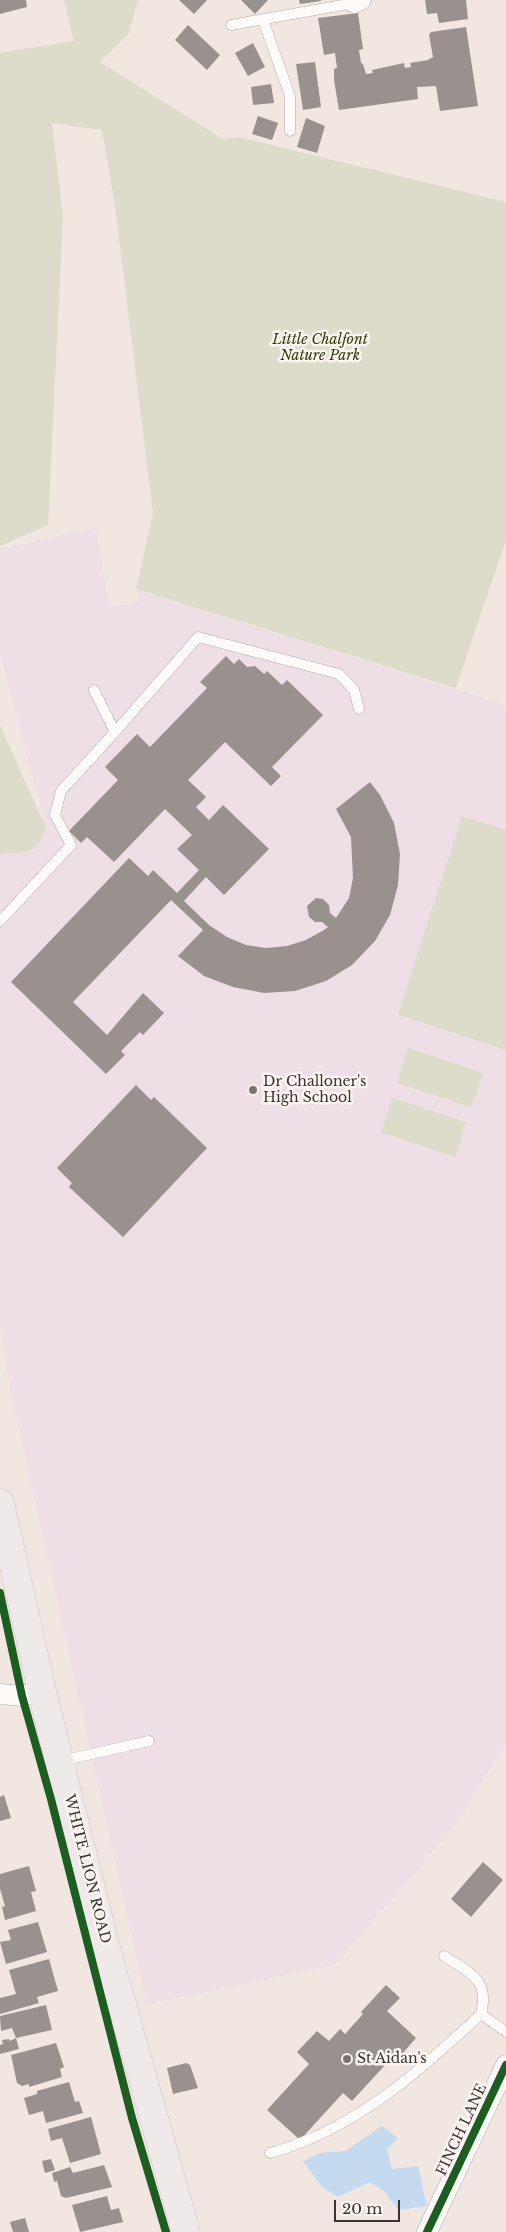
<!DOCTYPE html>
<style>
body{margin:0}
#map{position:relative;width:506px;height:2232px;overflow:hidden;background:#f2e6e1;font-family:"Libre Baskerville",serif}
canvas{display:block}
.scale{position:absolute;left:334px;top:2200px;width:66px;height:22px;box-sizing:border-box;border:2px solid #3b332f;border-top:0;padding-left:6px;font-size:15px;line-height:18px;white-space:nowrap;color:#3b332f;-webkit-text-stroke:4px #fcf4f0;paint-order:stroke}
</style>
<div id="map">
<canvas width="506" height="2232"></canvas>
<div class="scale">20 m</div>
</div>
<script>
const g = document.querySelector('canvas').getContext('2d');
g.lineJoin = 'round';
function paint(path, color) {
  g.fillStyle = color;
  g.fill(path, 'evenodd');
}
function strokePath(path, color, width, dash) {
  g.strokeStyle = color;
  g.lineWidth = width;
  g.lineCap = dash ? 'butt' : 'round';
  g.setLineDash(dash || []);
  g.stroke(path);
}
function label(font, color, halo, rows, align = 'center') {
  g.font = font + ' "Libre Baskerville",serif';
  g.lineWidth = 5;
  g.setLineDash([]);
  g.textBaseline = 'middle';
  g.strokeStyle = halo;
  g.fillStyle = color;
  for (const [text, x, y, turn = 0] of rows) {
    g.save();
    g.translate(x, y);
    g.rotate((+turn || 0) * Math.PI / 180);
    g.textAlign = isNaN(turn) ? turn : align;
    if (halo) g.strokeText(text, 0, 0);
    g.fillText(text, 0, 0);
    g.restore();
  }
}
const education = new Path2D(`
 M96,528l13,78 23,-2 7,-4 -3,-11 370,116v1038l-53,85 -118,137 -188,39 -136,-611 -11,-67v-472l32,-3 14,-23 -46,-175v-104z`);
const green = new Path2D(`
 M64,0h74l-9,33 -29,29 123,77 15,-2 268,65v338l-50,148 -320,-99 17,-76 -38,-307 -13,-76 -50,-7 11,94 -15,308 -48,21v-493l74,-12z
 M0,725l46,103c-11,29 -18,23 -46,26z
 M462,816l44,14v220l-108,-35z
 M408,1048l75,25 -12,34 -74,-24z
 M392,1098l74,24 -11,35 -74,-25z`);
const water = new Path2D(`
 M382,2126l16,12 -11,11 5,20 26,-3 9,40 -29,4 -15,-20 -14,-8 -31,15 -16,-10 -19,-26 17,-8 25,-2z`);
const building = new Path2D(`
 M0,0h26l1,7 -27,7z
 M179,0h28l-13,14z
 M241,0h27l-13,14z
 M299,0h22v1l-21,3z
 M425,0h41l2,19 -29,4 -2,-10 -10,1z
 M358,13l5,36 -4,1 2,13 2,1 3,10 7,-1 -1,-3 32,-7 1,5 6,-1 -1,-4 18,-3 5,-3 -4,-22 2,-3 35,-5 12,79 -38,5 -4,-25 -19,1 1,12 -79,11 -5,-30v-11l3,-1 -2,-15 -11,2 -6,-37z
 M188,25l32,30 -13,15 -32,-30z
 M253,43l12,24 -17,9 -13,-23z
 M315,62l6,45 -18,3 -7,-46z
 M271,84l3,19 -21,2 -2,-18z
 M258,116l20,7 -6,17 -20,-6z
 M306,118l19,8 -8,27 -20,-6z
 M226,656l8,8 5,-5 8,8 8,-1 9,8 3,-3 15,14 5,-5 36,35 -51,52 9,9 -10,10 -46,-44 -37,38 18,17 -10,10 13,13 14,-15 46,44 -45,46 -18,-18 -22,24 25,24 18,12 19,8 20,3 21,-2 19,-6 18,-10 4,-3 -6,-5h-7l-6,-5 -2,-11 9,-8 7,1 6,6 1,8 6,5 13,-20 4,-20 -2,-41 -15,-28 34,-27 10,13 14,28 6,31 -2,31 -8,30 -15,26 -23,24 -26,16 -31,10 -31,2 -31,-6 -29,-11 -26,-20 25,-26 -32,-30 -98,102 34,33 36,-42 21,20 -21,22 -3,-3 -19,19 4,4 -19,19 -95,-92 118,-124 19,18 5,-6 24,23 22,-23 -22,-21 15,-14 -27,-26 -51,53 -27,-25 -6,6 -12,-12 49,-51 -13,-13 32,-33 13,13 57,-59 -7,-6z
 M136,1085l15,15 3,-3 53,51 -84,89 -54,-50 3,-4 -15,-15z
 M4,1795l7,23 -11,3v-24z
 M483,1862l20,18 -32,37 -20,-18z
 M29,1866l7,25 -5,1 5,19 -31,9 -3,-13 3,-1 -5,-17v-15z
 M38,1922l9,30 -41,12 -6,-22 11,-2 -3,-10z
 M49,1959l9,32 -21,6 2,6 -39,11v-16l16,-4 -7,-24z
 M386,1985l14,13 -13,13 29,27 -14,16 -4,-3 -46,50 -9,-8 -43,47 -33,-30 42,-46 -12,-12 20,-21 12,10 11,-12 5,5 18,-20 -2,-2z
 M46,2005l6,25 -36,8 -4,-10 -11,3 -1,-15z
 M16,2038l3,11 -19,5v-9l3,-1 -1,-4 7,-1 1,2z
 M56,2043l8,24 -4,2 2,8 -33,10v-3l-7,2 -5,-3 -6,-28z
 M186,2063l4,2 8,23 -25,6 -6,-26z
 M69,2082l6,20 4,-1 4,12 -37,10 -3,-12 -14,4 -5,-17 13,-4v-3z
 M91,2117l10,37 -31,9 -8,-25 -11,3 -3,-12z
 M51,2159l4,11 -10,3 -3,-12z
 M104,2165l8,22 -46,11 -5,-2 -4,-15 -3,1 -2,-9 18,-6 3,6z
 M107,2196l4,14 8,-2 4,14 -43,10 -8,-27z
 M25,2218l4,14h-16l-3,-10z`);
const lane = new Path2D(`
 M263,20l27,76v35
 M231,25l123,-22
 M115,732l83,-95 141,37 15,16 5,19
 M0,921l71,-76 -16,-30 6,-24 54,-59 -21,-42
 M61,1761l88,-20
 M444,1956c26,17 46,23 37,58
 M270,2153c84,-23 149,-81 211,-139l25,18`);
const street = new Path2D(`
 M354,3l7,-3
 M0,1694l22,2 20,-5
 M427,2232l79,-167`);
const primary = new Path2D(`
 M0,1503l42,188 62,250 82,291`);
const cycleway = new Path2D(`
 M0,1593l22,103 29,103 81,319 34,114
 M427,2232l79,-167`);
const markers = [
 [253,1090,5,"#7b726d"],
 [347,2059,5,"#7b726d"]
];
const parkNames = [
 ["Little Chalfont",320,340],
 ["Nature Park",320,356]
];
const poiNames = [
 ["Dr Challoner's",263,1082],
 ["High School",263,1098],
 ["St Aidan's",357,2059]
];
const streetNames = [
 ["WHITE LION ROAD",87,1869,76],
 ["FINCH LANE",462,2130,-65]
];
paint(education, '#eedee5');
paint(green, '#dddbca');
paint(water, '#c4daee');
paint(building, '#99918d');
strokePath(lane, '#b5aca8', 11);
strokePath(street, '#b5aca8', 21);
strokePath(primary, '#cbc6c3', 29);
strokePath(lane, '#fdfbfa', 10);
strokePath(street, '#fdfbfa', 20);
strokePath(primary, '#f0e9e9', 28);
strokePath(cycleway, '#1b5e20', 8);
for (const [x, y, r, color] of markers) {
  const dot = new Path2D();
  dot.arc(x, y, r, 0, 2 * Math.PI);
  g.fillStyle = color;
  g.fill(dot);
  strokePath(dot, '#fcf4f0', 2);
}
label('italic 14px', '#323a08', '#fcf4f0', parkNames);
label('14px', '#3b332f', '#fcf4f0', poiNames, 'left');
label('14px', '#3b332f', '#fcf4f0', streetNames);
</script>
